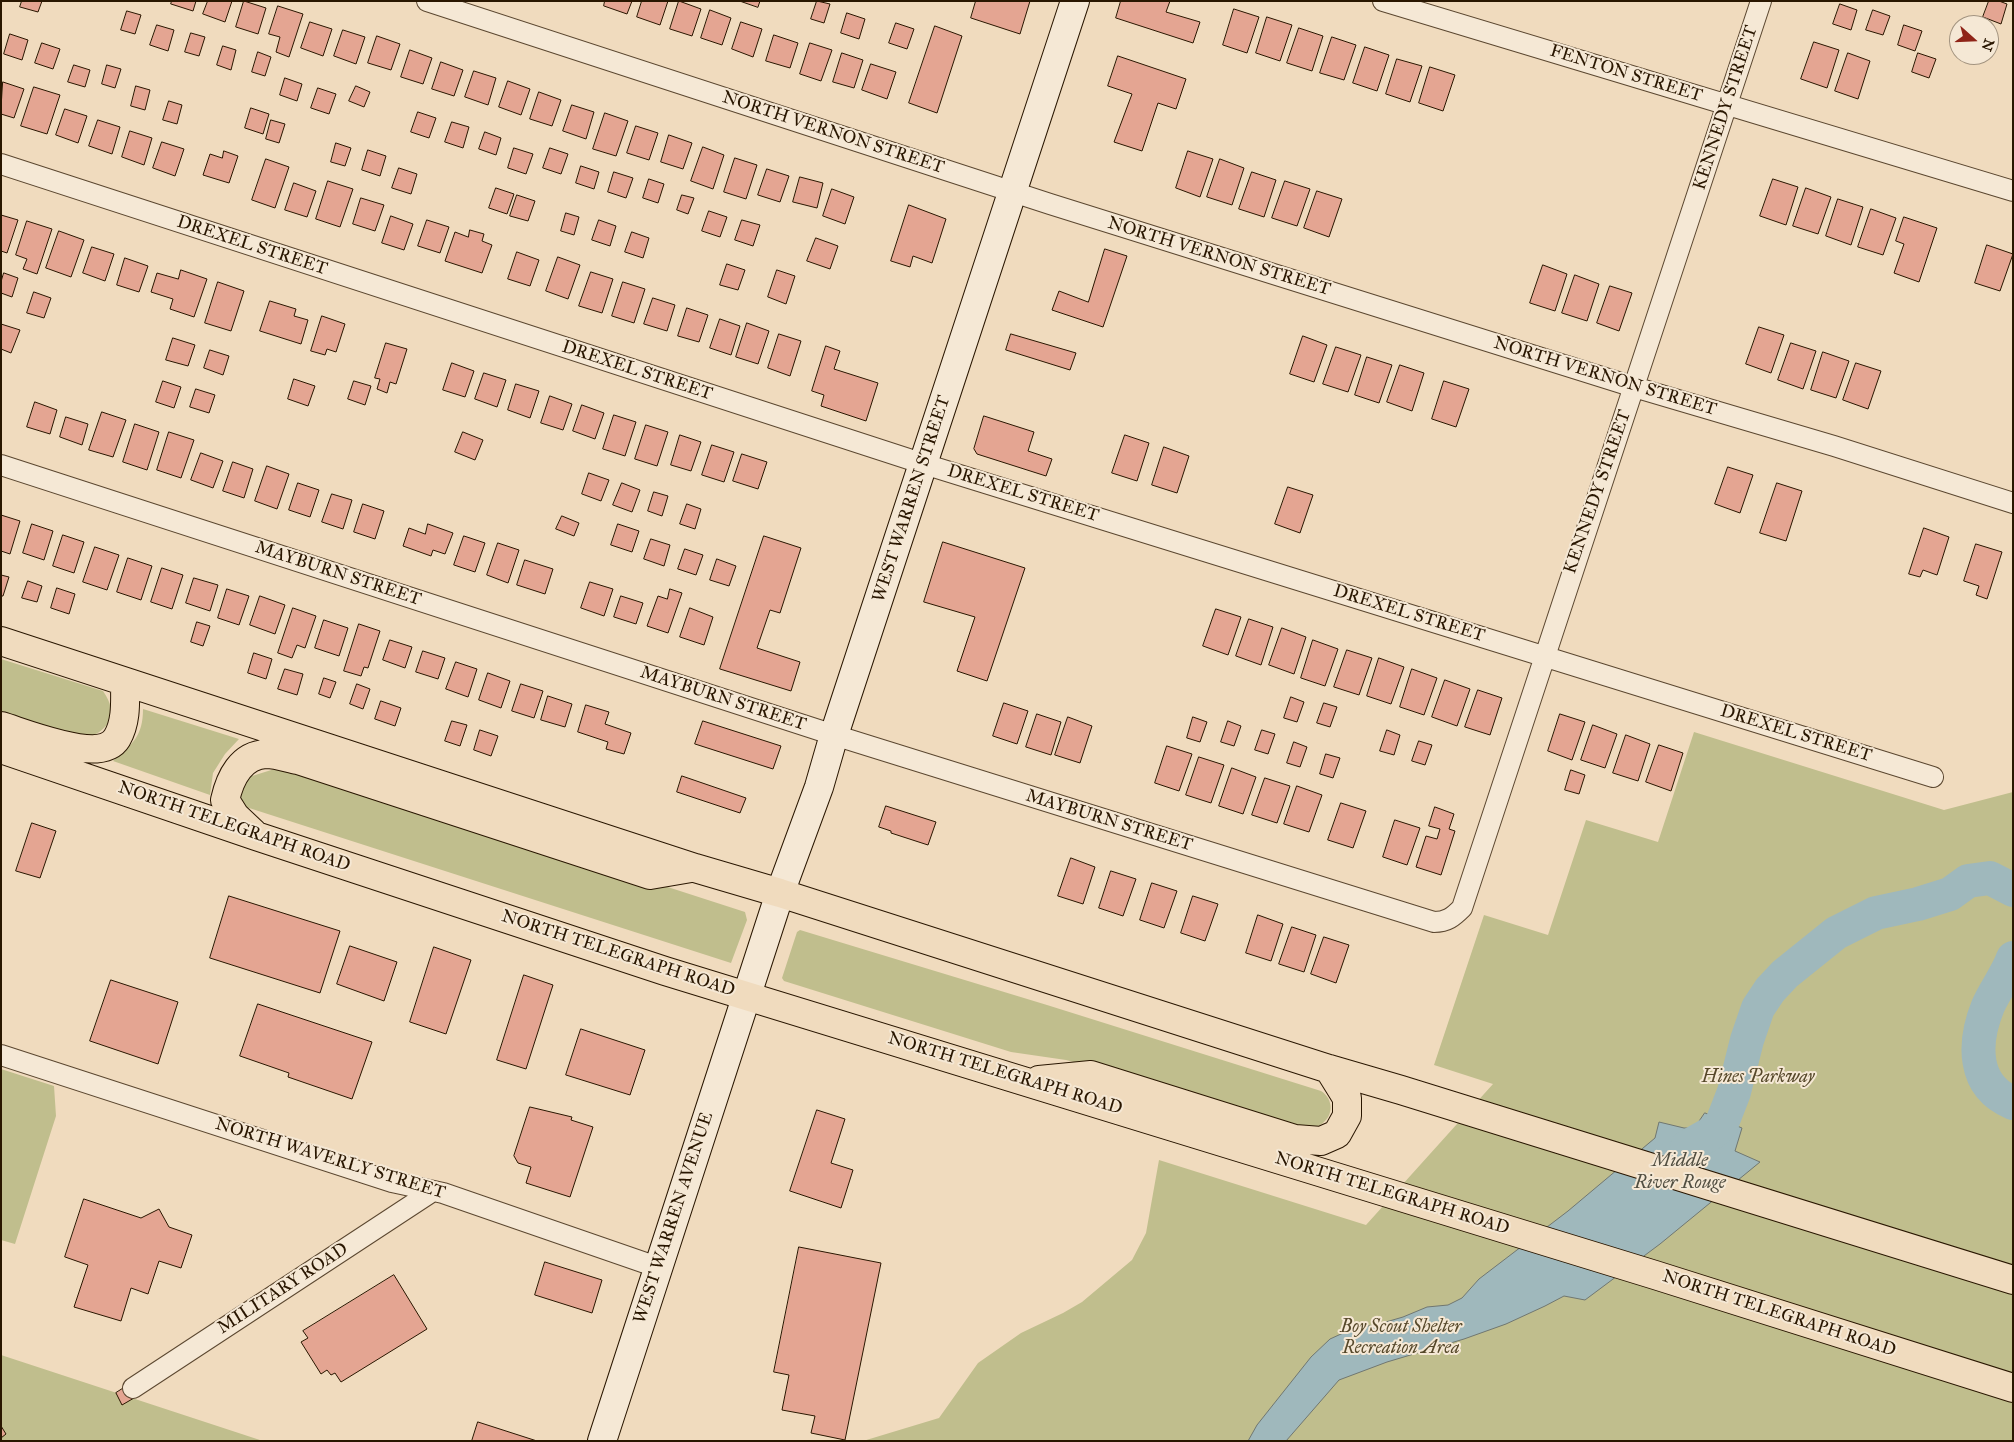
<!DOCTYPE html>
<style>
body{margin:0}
#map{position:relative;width:2014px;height:1442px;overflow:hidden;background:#f0dbbe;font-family:"IM FELL Great Primer",serif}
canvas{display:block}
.frame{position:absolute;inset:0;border:2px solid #291600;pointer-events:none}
.north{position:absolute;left:1949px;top:15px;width:50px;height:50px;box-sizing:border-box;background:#f5e8d5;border:1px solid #a39480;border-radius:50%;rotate:110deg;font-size:14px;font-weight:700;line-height:20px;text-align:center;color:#291600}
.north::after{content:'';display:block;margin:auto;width:18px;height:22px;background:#8f2418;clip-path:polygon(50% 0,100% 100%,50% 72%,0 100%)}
</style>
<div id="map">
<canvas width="2014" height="1442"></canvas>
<div class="frame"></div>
<div class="north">N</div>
</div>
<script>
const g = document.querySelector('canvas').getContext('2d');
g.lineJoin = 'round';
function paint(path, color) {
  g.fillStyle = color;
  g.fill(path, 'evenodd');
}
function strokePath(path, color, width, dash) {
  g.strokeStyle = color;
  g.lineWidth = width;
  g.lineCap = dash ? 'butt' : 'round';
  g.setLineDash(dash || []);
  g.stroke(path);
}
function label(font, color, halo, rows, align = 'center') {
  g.font = font + ' "IM FELL Great Primer",serif';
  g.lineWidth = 4;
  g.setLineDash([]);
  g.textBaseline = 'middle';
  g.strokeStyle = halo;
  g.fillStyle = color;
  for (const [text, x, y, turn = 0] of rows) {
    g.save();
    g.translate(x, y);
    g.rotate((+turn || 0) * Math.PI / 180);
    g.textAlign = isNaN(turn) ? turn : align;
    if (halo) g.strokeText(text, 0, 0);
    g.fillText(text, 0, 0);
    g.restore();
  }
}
const green = new Path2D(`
 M1,659l102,32c17,25 6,38 -18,49l-84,-21z
 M143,709l96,30 -14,15 -12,19 -3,22 -97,-34c19,-17 30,-24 30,-52z
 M1694,732l250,78 69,-18v649h-1150l76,-23 39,-55 43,-30 42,-20 19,-11 50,-42 14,-27 13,-73 207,65 127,-141 -59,-19 50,-150 64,20 38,-115 72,22z
 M284,766l28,6 433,140 2,8 -16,43 -485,-156 -5,-9 1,-12 7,-9z
 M800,930l247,75 274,86c13,8 13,26 -1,34 -6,4 -13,4 -20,5l-192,-59 -42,-11 -55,-8 -227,-71 -2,-3 15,-46z
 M1,1069l53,17 2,30 -41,128 -14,-4z
 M1,1355l262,86h-262z`);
const water = new Path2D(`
 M1705,1113l37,15 -7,23 25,11 -100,82 -75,56 -21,-4 -19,10 -39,18 -42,15 -77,23 -48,18 -53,61h-38l9,-16 54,-68 19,-18 22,-10 27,-5 24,-7 24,-10 21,-2 14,-7 17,-19 89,-68 87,-73 4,-16 25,6h10z`);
const river = new Path2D(`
 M2013,958c-6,17 -18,32 -25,48 -15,37 -16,80 25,97
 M1687,1147l28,-16 7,-8 12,-31 13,-52 11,-32 12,-18 15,-16 51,-41 40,-20 42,-9 32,-10 18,-13 22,-3 23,12`);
const building = new Path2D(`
 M22,1h20l-4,11 -18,-5z
 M172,1h24l-3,10 -22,-7z
 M208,1h24l-7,21 -22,-8z
 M244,1l22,7 -8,26 -22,-7z
 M605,1h27l-5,13 -23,-8z
 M642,1h26l-8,24 -23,-8z
 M679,1l22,8 -9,27 -22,-7z
 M740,1h20l-2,6z
 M817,1l13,3 -6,19 -13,-4z
 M976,1h54l-10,33 -49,-16z
 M1121,1h49l-4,11 34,10 -7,21 -77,-25z
 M1989,1h10l8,3 -6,20 -18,-7z
 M1840,4l17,6 -6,20 -18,-6z
 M278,6l25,8 -14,43 -13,-5 4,-15 -11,-3z
 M1234,9l25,8 -12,36 -24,-8z
 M710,10l21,8 -9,27 -21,-7z
 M1873,10l17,6 -7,19 -17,-5z
 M127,11l14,4 -6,19 -14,-4z
 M847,13l18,6 -6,20 -18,-6z
 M1267,17l25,8 -12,36 -24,-8z
 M310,22l22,7 -9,27 -22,-8z
 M741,22l21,7 -9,28 -21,-8z
 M896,23l18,6 -7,20 -18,-6z
 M157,25l17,5 -6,21 -18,-6z
 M1904,25l18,6 -7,20 -17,-6z
 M935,26l27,10 -25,77 -28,-10z
 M1299,28l24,8 -11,35 -25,-8z
 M343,30l22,7 -9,27 -22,-8z
 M191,33l14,4 -6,19 -14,-4z
 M10,34l18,6 -6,20 -18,-6z
 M774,35l24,8 -8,25 -24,-7z
 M377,36l23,8 -9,26 -23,-7z
 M1332,37l24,8 -12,35 -24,-7z
 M1814,42l25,8 -12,38 -26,-9z
 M42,43l18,6 -7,20 -18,-6z
 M810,43l22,7 -11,31 -21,-7z
 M223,46l13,4 -5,20 -14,-5z
 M1365,47l24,8 -12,36 -24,-8z
 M410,50l22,8 -9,26 -22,-7z
 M258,52l13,5 -6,19 -13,-4z
 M842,53l21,7 -9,28 -21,-6z
 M1848,53l22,8 -12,38 -23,-8z
 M1918,53l18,6 -7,19 -17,-6z
 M1118,56l68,23 -10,30 -18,-6 -16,48 -28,-9 18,-48 -24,-8z
 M1397,59l25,7 -12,36 -24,-8z
 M441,62l22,8 -9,26 -22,-7z
 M871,64l25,8 -9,27 -25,-9z
 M74,65l16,5 -5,17 -17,-5z
 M107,65l14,4 -6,19 -13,-4z
 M1430,67l25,8 -12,36 -24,-8z
 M474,71l22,7 -8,27 -23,-8z
 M285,78l17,6 -5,17 -17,-6z
 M508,81l22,8 -9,26 -22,-8z
 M3,82l21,7 -10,29 -13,-4z
 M136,86l14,4 -5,20 -14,-4z
 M356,86l14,6 -6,15 -15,-6z
 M34,87l26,8 -13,39 -26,-8z
 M318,88l18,6 -7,20 -18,-6z
 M539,92l22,8 -9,26 -22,-7z
 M169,101l13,4 -5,19 -14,-4z
 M572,105l22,7 -8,27 -23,-8z
 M251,108l18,6 -6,20 -18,-6z
 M65,109l22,7 -9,27 -22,-8z
 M418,112l18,6 -7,20 -18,-6z
 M605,113l23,8 -12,35 -23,-7z
 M98,120l22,7 -8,27 -23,-8z
 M271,120l14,4 -6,19 -13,-4z
 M452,122l17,5 -6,21 -18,-6z
 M636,126l22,7 -9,27 -22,-7z
 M130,131l22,7 -8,27 -22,-8z
 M485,132l16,6 -5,17 -17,-6z
 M669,135l23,8 -9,26 -22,-7z
 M162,142l22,7 -9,27 -22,-8z
 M336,143l15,5 -6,18 -14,-4z
 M703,147l21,8 -11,34 -22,-8z
 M514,148l19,6 -7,20 -18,-6z
 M550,148l18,6 -7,20 -18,-6z
 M368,150l18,6 -6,20 -18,-6z
 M224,151l14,5 -9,27 -26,-8 7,-21 12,4z
 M1188,151l25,8 -13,38 -24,-9z
 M735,158l22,7 -11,34 -22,-7z
 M266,159l23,8 -14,41 -23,-8z
 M1220,159l24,9 -12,37 -25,-8z
 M581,166l18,6 -5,17 -18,-6z
 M399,168l18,6 -6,20 -19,-6z
 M767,169l22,7 -9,26 -22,-7z
 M614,172l19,6 -7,20 -18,-6z
 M1252,172l24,8 -12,37 -25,-8z
 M800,177l23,6 -6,25 -24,-6z
 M649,179l15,5 -6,19 -15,-5z
 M1773,179l25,8 -12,38 -26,-9z
 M328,181l25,8 -13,38 -24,-8z
 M1285,181l25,8 -13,37 -25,-8z
 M294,183l22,8 -9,26 -22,-7z
 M496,188l18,6 -7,20 -18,-6z
 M1806,188l25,9 -13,37 -25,-8z
 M832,189l22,8 -9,27 -22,-8z
 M1317,191l25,8 -13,38 -25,-9z
 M517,195l18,6 -7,20 -18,-5z
 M682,195l12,3 -6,16 -11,-4z
 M361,198l23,7 -9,26 -22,-7z
 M1838,199l25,8 -12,38 -25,-9z
 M909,205l37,14 -14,44 -19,-7 -3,11 -19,-6z
 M1871,209l25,9 -13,37 -25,-8z
 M709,211l18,6 -7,20 -18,-6z
 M566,213l13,4 -5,18 -13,-4z
 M1,215l17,5 -11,33 -6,-2z
 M391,216l22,8 -9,26 -22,-7z
 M1904,217l33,11 -18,54 -25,-9 10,-29 -8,-3z
 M427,220l22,7 -9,26 -22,-7z
 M599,220l17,6 -6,20 -18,-6z
 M742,220l18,5 -7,21 -18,-6z
 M27,221l25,8 -15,45 -14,-5 4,-10 -11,-4z
 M470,230l14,4 -2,7 10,4 -10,28 -37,-12 10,-29 13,5z
 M59,231l25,9 -13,37 -25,-9z
 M632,232l17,6 -6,20 -18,-6z
 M816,238l22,8 -8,23 -23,-8z
 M1987,245l26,9 -13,37 -25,-8z
 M92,247l22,7 -9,27 -22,-8z
 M1105,249l22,7 -24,71 -51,-17 7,-19 29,11z
 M517,252l22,8 -9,26 -22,-7z
 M558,257l22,8 -12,34 -22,-8z
 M125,258l23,8 -9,26 -22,-7z
 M727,264l18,6 -7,20 -18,-5z
 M1543,265l24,9 -12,37 -25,-8z
 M181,270l26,9 -13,38 -24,-8 3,-10 -22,-7 6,-19 21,6z
 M777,270l18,6 -9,28 -18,-7z
 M591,272l22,7 -11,34 -23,-7z
 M4,273l14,5 -6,19 -11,-4v-11z
 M1575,275l24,9 -12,37 -25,-8z
 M218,282l26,9 -13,40 -26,-8z
 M623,282l22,7 -11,34 -22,-7z
 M1610,286l22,7 -13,38 -22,-8z
 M34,292l17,6 -7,20 -17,-5z
 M653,298l22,7 -8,26 -23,-7z
 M270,301l26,8 -2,7 14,4 -7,24 -41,-13z
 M687,308l21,7 -9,27 -21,-6z
 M322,316l23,8 -9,28 -9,-3 -2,6 -14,-4z
 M720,319l20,7 -9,29 -21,-7z
 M747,323l22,8 -11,33 -22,-7z
 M1,324l19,6 -9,23 -10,-4z
 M1759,327l25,8 -13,38 -25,-9z
 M779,334l22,7 -11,35 -22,-8z
 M1011,334l65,19 -6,17 -64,-20z
 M1303,336l24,9 -13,37 -24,-8z
 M173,338l22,7 -7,21 -22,-6z
 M386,343l21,6 -11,35 -6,-2 -3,11 -10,-4 3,-10 -5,-1z
 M1791,343l25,8 -13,38 -25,-9z
 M826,346l14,5 -6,18 44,14 -12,38 -45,-15 3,-11 -12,-4z
 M1336,347l25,8 -13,37 -25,-8z
 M210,350l19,6 -6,19 -19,-7z
 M1823,352l26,9 -13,37 -25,-8z
 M1367,357l25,8 -13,38 -24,-8z
 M452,363l22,8 -9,26 -22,-7z
 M1856,363l25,8 -13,38 -25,-9z
 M1400,365l24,8 -12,38 -25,-9z
 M484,373l22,7 -9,27 -22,-8z
 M294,379l21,7 -7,20 -20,-7z
 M163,381l18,6 -7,21 -18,-6z
 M354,381l17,5 -6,19 -17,-6z
 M1444,381l25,8 -13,38 -24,-8z
 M516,384l23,7 -9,27 -22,-8z
 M196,389l19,6 -6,18 -19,-6z
 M550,396l22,8 -9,26 -22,-7z
 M35,402l22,8 -7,24 -23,-7z
 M582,405l22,8 -9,26 -22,-8z
 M102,412l24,8 -13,37 -24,-7z
 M614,415l22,7 -11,34 -22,-7z
 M984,416l50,16 -6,19 24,8 -6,17 -69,-22 -3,-5z
 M66,417l22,7 -6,21 -22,-8z
 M135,424l24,8 -12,38 -24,-8z
 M646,425l22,7 -11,34 -22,-7z
 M169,432l25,8 -13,38 -24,-8z
 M463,432l20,8 -8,20 -20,-8z
 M680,435l21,7 -10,29 -20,-6z
 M1125,435l24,8 -12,38 -25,-8z
 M712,445l22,7 -10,30 -22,-7z
 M1164,447l25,9 -12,37 -25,-8z
 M201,453l22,8 -10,27 -22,-8z
 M742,454l25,8 -9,27 -25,-8z
 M233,462l20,7 -9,29 -21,-7z
 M267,466l22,8 -12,35 -22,-8z
 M1728,467l25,8 -13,38 -25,-9z
 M589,473l20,7 -8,21 -19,-7z
 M298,483l21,7 -9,27 -21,-7z
 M622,483l18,7 -8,22 -19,-7z
 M1777,483l25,8 -16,50 -26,-8z
 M1288,487l25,8 -13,38 -25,-9z
 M654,492l14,4 -6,20 -14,-5z
 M332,494l20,6 -9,29 -21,-7z
 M363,504l21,7 -9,28 -21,-7z
 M687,504l14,5 -6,20 -15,-5z
 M1,515l19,6 -10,33 -9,-3z
 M562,516l17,7 -5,13 -18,-7z
 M32,524l21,7 -9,29 -21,-7z
 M428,524l25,9 -8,21 -12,-4 -2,6 -28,-10 6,-18 16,6z
 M618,524l21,7 -7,21 -21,-7z
 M1924,528l25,9 -12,38 -14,-5 -3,7 -11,-3z
 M63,535l21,7 -10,31 -21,-7z
 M464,536l21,7 -10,29 -21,-7z
 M764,536l37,12 -21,65 -10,-3 -13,38 43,14 -9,29 -71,-22z
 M651,539l19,6 -6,21 -20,-7z
 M943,542l82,26 -38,113 -30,-10 18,-54 -51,-15z
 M498,543l21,7 -11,33 -21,-8z
 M1976,544l26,8 -15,47 -11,-4 3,-9 -15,-5z
 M95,547l24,8 -12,35 -24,-8z
 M685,549l18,6 -7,20 -18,-6z
 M128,558l24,8 -11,34 -24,-8z
 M717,559l19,7 -7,20 -19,-6z
 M525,560l28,9 -8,25 -28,-9z
 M162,568l21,7 -11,34 -21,-7z
 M1,575l8,2 -6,19h-2z
 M194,578l24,7 -8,26 -24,-8z
 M28,581l14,5 -5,16 -15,-4z
 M590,582l23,7 -9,27 -23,-8z
 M57,588l18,6 -6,20 -18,-6z
 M227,589l22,7 -10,29 -21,-7z
 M670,589l12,4 -14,40 -21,-7 11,-30 9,3z
 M260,596l25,9 -10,29 -25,-9z
 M621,596l22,7 -7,21 -22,-7z
 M293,608l23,8 -11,32 -8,-3 -5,13 -14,-5z
 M690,608l23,9 -9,28 -24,-8z
 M1216,609l25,8 -13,38 -25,-9z
 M1249,619l24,8 -12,38 -25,-9z
 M324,620l24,8 -9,28 -24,-8z
 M197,622l13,4 -7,20 -12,-4z
 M359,624l21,7 -12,37 -4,-1 -3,9 -17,-5z
 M1282,628l24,9 -12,37 -25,-9z
 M390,640l22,7 -7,21 -22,-8z
 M1313,640l25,9 -13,37 -24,-8z
 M1347,650l25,8 -13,37 -25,-8z
 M423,651l22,7 -7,21 -22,-7z
 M254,653l18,6 -6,20 -18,-6z
 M1379,658l25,9 -13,37 -24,-8z
 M456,662l21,7 -9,28 -22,-8z
 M285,669l18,5 -6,21 -19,-6z
 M1412,669l25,9 -13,37 -24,-8z
 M488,673l22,8 -9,27 -22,-8z
 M324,678l12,4 -6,16 -11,-4z
 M1445,680l25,9 -13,37 -25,-9z
 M357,684l13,5 -7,20 -13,-5z
 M521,684l22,7 -9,27 -22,-7z
 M1478,690l24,8 -12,37 -25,-8z
 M548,696l24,8 -7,23 -24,-7z
 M1291,697l13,5 -7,20 -13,-4z
 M381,701l20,7 -6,18 -20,-7z
 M1004,703l24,8 -11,33 -24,-8z
 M1324,703l13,4 -7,20 -13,-4z
 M586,705l23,7 -4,12 26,9 -7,21 -18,-5 2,-7 -30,-10z
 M1037,714l24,8 -10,33 -25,-8z
 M1560,714l25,8 -13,38 -24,-9z
 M1068,717l24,9 -12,37 -25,-8z
 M1193,717l14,5 -7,20 -13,-4z
 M452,721l15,4 -7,21 -15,-5z
 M703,721l78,25 -8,23 -78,-25z
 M1228,721l13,5 -7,20 -13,-4z
 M1593,725l24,9 -12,34 -24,-8z
 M480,730l18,6 -7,20 -17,-6z
 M1262,730l13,4 -7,20 -13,-4z
 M1387,730l13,5 -6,20 -14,-4z
 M1626,735l24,9 -12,37 -25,-8z
 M1419,741l13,4 -7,20 -13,-4z
 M1294,742l13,5 -7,20 -13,-4z
 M1659,745l24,8 -12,38 -25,-9z
 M1167,746l25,8 -13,37 -24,-8z
 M1326,754l14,4 -7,20 -13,-4z
 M1199,757l25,8 -13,38 -25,-8z
 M1232,768l24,9 -13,37 -24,-8z
 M1571,770l14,5 -6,19 -14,-4z
 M682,776l64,22 -6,15 -63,-21z
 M1265,778l25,8 -13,37 -25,-8z
 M1297,786l25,9 -13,37 -25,-8z
 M1341,803l25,8 -13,37 -25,-8z
 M886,806l50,16 -8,23 -37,-12v-2l-12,-4z
 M1435,807l19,7 -5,15 6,2 -14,44 -25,-8 10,-31 11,3 3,-10 -11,-3z
 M1395,820l25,8 -13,37 -24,-8z
 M32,823l24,8 -16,47 -24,-7z
 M1071,858l24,9 -12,37 -25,-8z
 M1111,871l25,8 -13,37 -24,-8z
 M1152,883l25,8 -13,37 -24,-8z
 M229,896l111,35 -20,62 -110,-35z
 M1193,896l25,8 -13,37 -24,-8z
 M1258,915l25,9 -12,37 -25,-8z
 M1292,927l24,8 -12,37 -25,-8z
 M1324,937l25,8 -13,38 -25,-9z
 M350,946l47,16 -13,39 -47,-17z
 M434,947l37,13 -25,74 -36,-12z
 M524,975l29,10 -27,84 -29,-9z
 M111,980l67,22 -20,62 -68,-23z
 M258,1004l114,38 -20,57 -64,-22 1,-4 -49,-17z
 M581,1029l64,21 -15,45 -64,-20z
 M530,1107l42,10 -1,3 22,7 -23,70 -44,-14 5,-16 -13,-4 -4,-7z
 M817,1110l28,9 -14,44 22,7 -12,38 -51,-17z
 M84,1199l57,19 18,-9 10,18 23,8 -11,33 -22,-7 -11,33 -17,-6 -10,33 -47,-14 14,-42 -23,-8z
 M799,1247l82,16 -36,177 -34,-7 4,-17 -33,-6 7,-35 -15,-3z
 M545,1262l57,18 -10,33 -57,-18z
 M394,1275l33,54 -86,53 -6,-9 -4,2 -4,-5 -6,4 -20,-32 7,-4 -5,-7z
 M127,1386l7,12 -12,7 -6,-12z
 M478,1422l59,19h-65z
 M1,1426l5,8 -5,4z`);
const minor = new Path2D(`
 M427,1l623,203 584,183 200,59 179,57
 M1383,1l630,190
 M1,164l923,300 1009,313
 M1,465l833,270 600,187c13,0 19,-5 28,-14 97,-303 201,-604 299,-907
 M1,1055l391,127 51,11 214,74
 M133,1388l300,-197`);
const secondary = new Path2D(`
 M602,1441l178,-548 39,-106 15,-52 241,-734`);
const primary = new Path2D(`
 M1,641l694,227 85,25 549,176 72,21 612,190
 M1,726c24,7 100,39 116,12 10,-17 8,-38 8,-56
 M1,749l255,87 409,135 990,304 358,113
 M253,833l-18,-17 -10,-16c5,-22 16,-45 41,-46 10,0 22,4 32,6l352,115 41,-7
 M1039,1080l52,-5 204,64 26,2 16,-7 10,-18v-18l-18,-29`);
const streetNames = [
 ["FENTON STREET",1626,74,17],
 ["KENNEDY STREET",1726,108,-72],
 ["NORTH VERNON STREET",833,133,18],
 ["DREXEL STREET",252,246,18],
 ["NORTH VERNON STREET",1219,257,17],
 ["DREXEL STREET",637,371,18],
 ["NORTH VERNON STREET",1605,377,17],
 ["KENNEDY STREET",1598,492,-71],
 ["DREXEL STREET",1023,494,17],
 ["WEST WARREN STREET",912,499,-72],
 ["MAYBURN STREET",338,574,18],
 ["DREXEL STREET",1409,614,17],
 ["MAYBURN STREET",723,699,18],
 ["DREXEL STREET",1796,734,17],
 ["MAYBURN STREET",1109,821,17],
 ["NORTH TELEGRAPH ROAD",234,827,19],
 ["NORTH TELEGRAPH ROAD",618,954,18],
 ["NORTH TELEGRAPH ROAD",1005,1074,17],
 ["NORTH WAVERLY STREET",330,1159,17],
 ["NORTH TELEGRAPH ROAD",1392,1194,17],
 ["WEST WARREN AVENUE",674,1218,-72],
 ["MILITARY ROAD",283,1289,-33],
 ["NORTH TELEGRAPH ROAD",1779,1314,18]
];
const parkNames = [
 ["Hines Parkway",1758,1078],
 ["Boy Scout Shelter",1401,1328],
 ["Recreation Area",1401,1349]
];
const waterNames = [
 ["Middle",1680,1161],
 ["River Rouge",1680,1183]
];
paint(green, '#c0be8d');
paint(water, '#9fb8bc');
strokePath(water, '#707771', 1);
strokePath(river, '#9fb8bc', 34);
paint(building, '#e4a592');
strokePath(building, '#291600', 1);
strokePath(minor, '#5b4730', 22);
strokePath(secondary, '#291600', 30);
strokePath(primary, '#291600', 30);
strokePath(minor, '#f5e8d5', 20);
strokePath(secondary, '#f5e8d5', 28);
strokePath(primary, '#f0dbbe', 28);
label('18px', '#291600', '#f5e8d5', streetNames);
label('italic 18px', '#56482a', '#f5e8d5', parkNames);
label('italic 19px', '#524f42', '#f5e8d5', waterNames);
</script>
